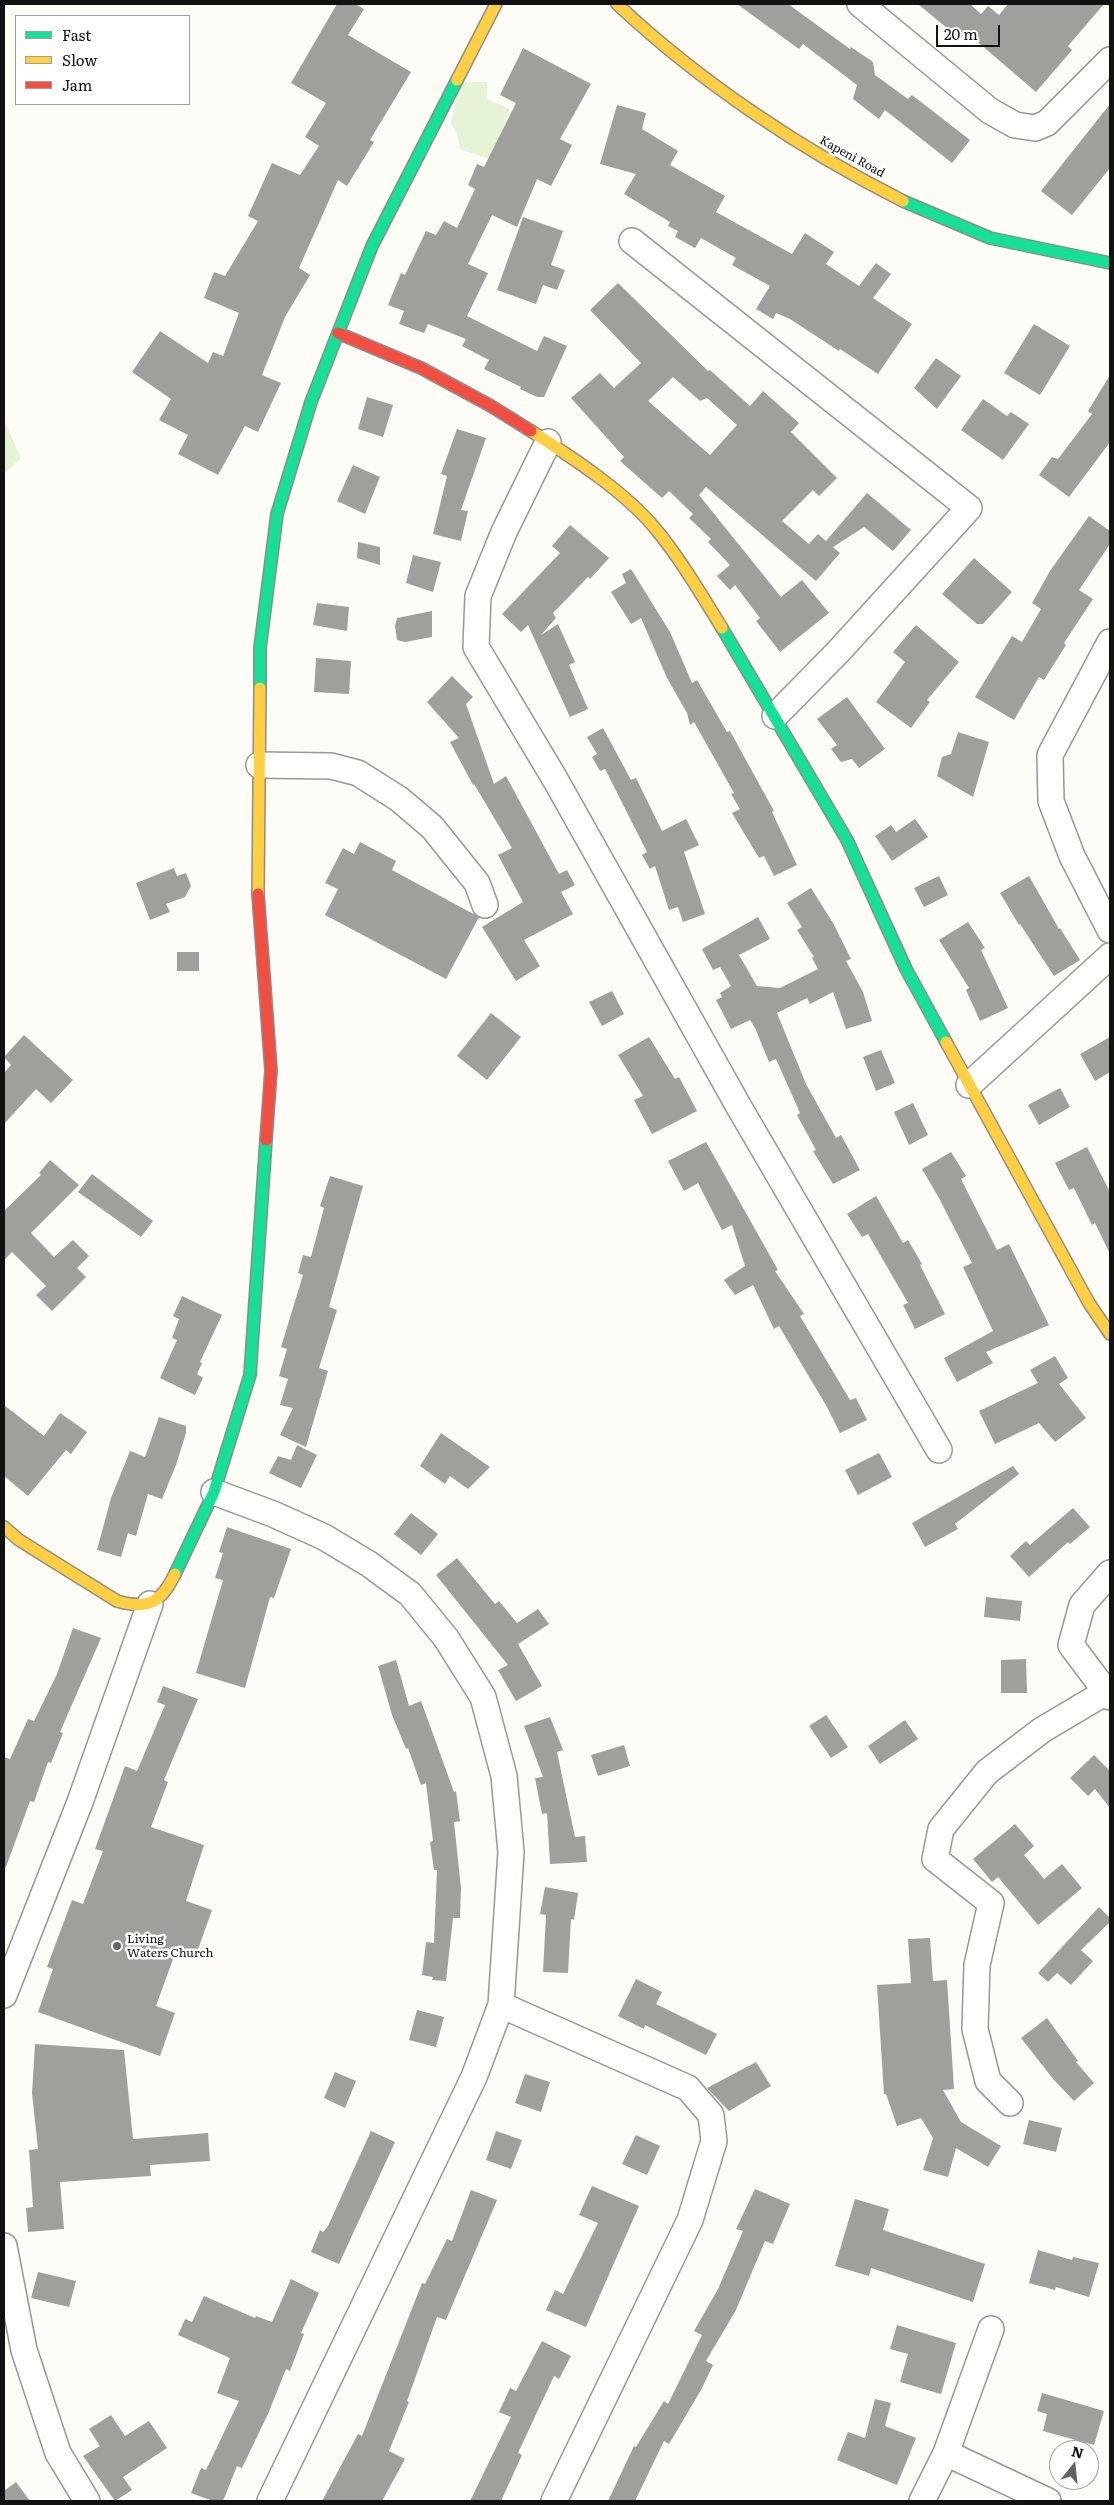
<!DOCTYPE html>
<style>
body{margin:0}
#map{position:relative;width:1114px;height:2505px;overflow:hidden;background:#fdfcf7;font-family:Literata,serif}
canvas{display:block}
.frame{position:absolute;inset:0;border:5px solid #111;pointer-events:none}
.legend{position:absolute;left:15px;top:15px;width:175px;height:90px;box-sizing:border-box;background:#fff;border:1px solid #a0a0a0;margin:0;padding:6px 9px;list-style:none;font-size:15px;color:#111}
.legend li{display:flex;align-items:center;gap:10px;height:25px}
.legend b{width:25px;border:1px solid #a0a0a0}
.north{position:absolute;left:1049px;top:2440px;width:50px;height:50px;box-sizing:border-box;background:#fff;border:1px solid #a0a0a0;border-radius:50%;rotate:16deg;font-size:14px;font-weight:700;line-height:20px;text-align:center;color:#111}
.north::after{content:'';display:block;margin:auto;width:18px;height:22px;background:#646362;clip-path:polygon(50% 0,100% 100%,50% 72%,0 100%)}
.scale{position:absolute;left:936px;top:25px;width:64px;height:22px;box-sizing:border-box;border:2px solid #111;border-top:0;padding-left:6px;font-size:15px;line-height:18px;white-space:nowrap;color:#111;-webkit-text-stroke:4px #fff;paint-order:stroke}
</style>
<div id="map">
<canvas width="1114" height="2505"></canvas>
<div class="frame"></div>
<ul class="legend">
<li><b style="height:6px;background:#16e098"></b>Fast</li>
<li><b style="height:6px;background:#ffcf43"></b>Slow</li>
<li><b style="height:6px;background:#f24e42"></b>Jam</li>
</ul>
<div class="north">N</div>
<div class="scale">20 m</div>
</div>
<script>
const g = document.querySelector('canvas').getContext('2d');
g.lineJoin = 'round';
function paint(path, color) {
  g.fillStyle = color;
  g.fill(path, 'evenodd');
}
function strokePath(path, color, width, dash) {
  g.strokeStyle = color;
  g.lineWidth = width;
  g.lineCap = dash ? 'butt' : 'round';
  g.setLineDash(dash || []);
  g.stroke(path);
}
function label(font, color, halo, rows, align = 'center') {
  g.font = font + ' Literata,serif';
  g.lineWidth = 5;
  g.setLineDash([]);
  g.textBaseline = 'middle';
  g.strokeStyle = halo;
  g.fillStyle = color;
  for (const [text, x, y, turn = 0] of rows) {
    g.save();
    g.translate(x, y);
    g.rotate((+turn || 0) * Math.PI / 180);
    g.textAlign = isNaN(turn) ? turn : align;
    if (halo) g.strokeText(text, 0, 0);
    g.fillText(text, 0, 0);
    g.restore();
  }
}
const green = new Path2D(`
 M460,82h27v17l23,10 -19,51 -31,-11 -3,-16 -6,-9z
 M4,420l17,38 -17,16z`);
const building = new Path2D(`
 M337,4h18l9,5 -16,26 63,37 -41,68 4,2 -27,44 -9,-6 -39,88 11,7 -25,42 -23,58 19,8 -23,49 -13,-6 -27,49 -40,-21 10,-19 -29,-15 12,-21 -39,-27 28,-41 48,32 5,-11 10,4 16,-43 -35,-15 10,-26 11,4 33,-55 -10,-5 24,-53 28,12 19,-29 -14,-9 21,-34 -35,-20z
 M737,4h51l62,45 1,-2 22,15 2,13 33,24 4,-4 58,45 -18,23 -67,-53 -6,9 -26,-20 4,-14 -54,-41 -4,5z
 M918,4h52l11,10 7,-8 11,9 9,-11h96l-36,42 4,4 -36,42 -70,-60 -6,7z
 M523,48l68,36 -31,55 12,6 -21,41 -14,-7 -20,48 -25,-12 -24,49 20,9 -21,43 70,35 7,-15 23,10 -23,51h-7l-17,-8 1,-2 -37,-18 5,-9 -27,-14 4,-7 -38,-15 -4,9 -25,-9 5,-13 -16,-6 13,-32 4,2 21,-44 10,4 8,-14 13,7 18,-39 -7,-4 9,-21 7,3 32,-64 -16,-8z
 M1110,104v64l-38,47 -31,-24z
 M617,105l29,8 -4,16 36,22 -8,14 55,31 -9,16 76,42 13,-21 29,19 -8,12 33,22 17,-23 15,11 -18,24 39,26 -34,50 -38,-25 -1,2 -49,-32 -14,-6 -3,6 -17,-10 14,-23 -38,-21 4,-7 -35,-20 -6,10 -20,-11 3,-6 -10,-5 2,-4 -46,-28 12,-20 -36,-10z
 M523,217l40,14 -12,34 14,5 -8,20 -14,-5 -7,19 -39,-14z
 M618,283l90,88 2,-1 40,36 13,-15 36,32 -8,9 46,46 -18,18 -6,-6 -31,31 27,23 9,-10 8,7 41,-48 44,37 -18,21 -29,-24 -31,20 7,6 -24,28 -110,-94 -7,8 82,102 21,-17 27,33 -49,39 -24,-31 4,-3 -25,-33 -5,5 -13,-14 13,-11 -22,-23 3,-3 -22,-21 4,-4 -24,-23 -7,7 -42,-37 4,-4 -53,-59 29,-25 14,15 27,-25 -51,-53zM673,377l27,24 7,-3 30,27 -27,30 -62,-54z
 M1034,324l36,22 -30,49 -36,-22z
 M936,358l25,18 -24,33 -23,-21z
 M1110,375v67l-41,55 -30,-22 13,-18 6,2 34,-45 -4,-3z
 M367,397l26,8 -10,32 -25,-8z
 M983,399l24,17 4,-4 18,12 -26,36 -42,-30z
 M457,429l29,9 -25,72 7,1 -7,30 -28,-7 14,-58 -6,-2z
 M353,465l27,12 -15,37 -28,-13z
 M1089,516l21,15v13l-31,46 14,9 -29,44 2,2 -22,35 -5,-3 -25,43 -39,-23 37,-61 10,6 19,-33 -9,-6 18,-32z
 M570,525l39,33 -19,21 -2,-2 -35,36 3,5 -15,17 17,-11 17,38 -6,3 19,44 -18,8 -42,-92 -7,7 -19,-18 58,-61 -8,-7z
 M358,542l22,5v18l-23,-7z
 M413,555l28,7 -8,30 -27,-9z
 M974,558l38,34 -29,32h-6l-35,-30z
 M631,569l39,63 22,51 5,-3 30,52 3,-1 44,80 -2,1 25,53 -23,11 -10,-20 -5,2 -27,-45 8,-4 -9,-15 3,-1 -40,-71 -4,3 -3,-12 -20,-35 -26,-60 -10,6 -20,-32 15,-9 -4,-9z
 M317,603l32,4 -2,24 -34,-6z
 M432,611v26l-27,5 -8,-2 -2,-14 2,-8z
 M916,625l43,37 -32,38 3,2 -19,26 -35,-26 29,-40 -12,-10z
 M316,658l35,3 -2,33 -35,-2z
 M452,676l21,21 -7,7 28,80 12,-8 53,98 8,-4 8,15 -14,7 12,22 -49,26 16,26 -24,15 -34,-54 41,-25 -25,-47 14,-7 -38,-64 -1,1 -23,-43 9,-4 -32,-36z
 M847,697l38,52 -26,19 -7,-9 -11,3 -10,-13 6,-4 -20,-26z
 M603,728l28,52 5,-2 26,53 24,-12 13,26 -15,7 21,62 -22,8 -5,-15 -9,3 -14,-44 -5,3 -8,-14 5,-3 -42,-83 -5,2 -8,-14 5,-3 -10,-17z
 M958,732l31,10 -16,55 -36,-21 5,-19 9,-3z
 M915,819l13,18 -36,24 -17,-25 16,-11 5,7z
 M360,842l36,19 -4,9 87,47 -33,62 -121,-64 13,-26 -13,-6 18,-35 11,6z
 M174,868l3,8 9,-3 5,13 -6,11 -19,7 4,8 -20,8 -14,-37z
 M939,876l9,19 -24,12 -10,-19z
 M1029,876l30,53 1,-1 20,32 -26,16 -34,-52 -1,1 -19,-32z
 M811,888l22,35 18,36 -5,2 17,31 9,29 -26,8 -13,-37 -23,12 -3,-6 -30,15 29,71 30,54 5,-3 19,35 -27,14 -20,-33 3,-1 -19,-35 3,-2 -24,-54 -7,3 -14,-34 -5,-8 -19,9 -15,-29 6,-3 -2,-4 11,-7 -11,-19 -7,3 -11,-21 56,-32 12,22 -31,16 18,31 23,2 38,-19 -6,-11 2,-1 -17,-27 5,-3 -15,-24z
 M968,922l17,26 -4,2 27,58 -28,13 -14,-31 3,-2 -30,-48z
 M177,952h22v19h-22z
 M612,991l12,23 -22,12 -13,-24z
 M491,1013l30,24 -34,43 -30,-24z
 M24,1035l49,45 -22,23 -15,-14 -32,35v-51l7,-8 -7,-8z
 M649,1037l26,42 4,-2 18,34 -45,23 -18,-34 9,-4 -25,-41z
 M1110,1037v35l-15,9 -15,-27z
 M881,1050l14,33 -19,8 -13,-34z
 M1060,1088l10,19 -31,18 -11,-20z
 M913,1103l15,32 -19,10 -15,-33z
 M706,1142l72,128 -3,1 29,43 -4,2 50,84 6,-2 11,22 -27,13 -13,-26 -48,-81 -5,3 -21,-44 -18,10 -11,-15 21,-14 -13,-41 -10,5 -24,-47 -14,8 -16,-30z
 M1087,1147l23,45v62l-15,-31 -3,2 -18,-37 -5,2 -14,-27z
 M951,1152l15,24 -5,3 36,71 12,-6 40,81 -63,27 7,11 -36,19 -13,-24 49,-27 -30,-64 9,-4 -33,-65 -17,-29z
 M50,1160l29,25 -48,48 23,24 19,-17 16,16 -12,12 9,9 -34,34 -16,-16 10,-9 -34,-34 -8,8v-49l37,-36 -2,-2z
 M92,1174l61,47 -12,16 -63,-45z
 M330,1176l33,10 -34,121 8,3 -18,58 9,3 -22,76 -26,-12 13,-27 -13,-3 8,-26 -9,-3 8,-27 -6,-2 22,-72 -5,-2 5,-18 8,2 13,-49 -4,-2z
 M876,1196l27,47 5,-3 14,24 -2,1 25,49 -30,15 -12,-24 5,-2 -40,-69 -6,3 -15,-23z
 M182,1296l40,19 -22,47 2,1 -5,11 6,4 -8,17 -35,-17 17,-38 -5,-2 7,-19 -6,-3z
 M1055,1356l13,22 -9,6 27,34 -31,24 -16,-19 -44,21 -16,-33 59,-28 -8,-13z
 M4,1405l40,31 16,-23 27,19 -16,22 -5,-4 -38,46 -24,-20z
 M159,1417l27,9v7l-10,32 -14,34 -14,-5 -12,42 -8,-3 -7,24 -24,-7 14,-52 19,-47 15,6z
 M441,1433l49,34 -22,22 -18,-13 -5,8 -25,-18z
 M297,1445l20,10 -16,33 -32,-15 9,-17 13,4z
 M879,1453l13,24 -34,18 -13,-25z
 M1013,1466l6,8 -64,50 3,5 -33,18 -13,-24z
 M1073,1508l17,19 -20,17 -2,-2 -39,35 -19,-21 16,-15 4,4z
 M411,1513l27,21 -17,21 -27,-21z
 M227,1527l64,22 -17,49 -4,-1 -25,91 -49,-15 27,-93 -8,-2 8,-25 -4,-1z
 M457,1558l38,46 4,-3 18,22 21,-14 11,15 -31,20 24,42 -26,15 -18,-31 10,-5 -72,-90z
 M986,1597l36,4 -2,20 -36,-4z
 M73,1628l28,10 -41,94 3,1 -12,30 -3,-1 -14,40 -4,-1 -24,66h-2v-110l6,2 18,-40 6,2 23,-47z
 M1026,1659l1,34h-26v-33z
 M396,1660l13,46 12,-5 33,91 2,-1 4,30 -6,1 7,66 -1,30h-7l-7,63 -14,-1 1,-3 -11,-2 4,-33 8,1 3,-73h-3l-4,-28 3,-1 -7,-58 -5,2 -13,-37 -2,1 -14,-34 -14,-49z
 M163,1686l35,13 -34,81 4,2 -17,45 53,18 -18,56 26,9 -16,45 -19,-7 -21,58 19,7 -15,43 -122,-44 15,-43 -6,-2 25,-67 11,4 20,-53 -8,-2 30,-83 12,5 28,-66 -8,-3z
 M826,1715l22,32 -17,11 -22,-32z
 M550,1717l13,33 -6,2 18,85 10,-1 2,26 -37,2 -3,-51 -5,1 -7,-36 8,-1 -19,-51z
 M905,1720l13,19 -38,25 -12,-18z
 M624,1745l6,21 -32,10 -7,-21z
 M1094,1755l16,16v37l-15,-19 -7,7 -18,-18z
 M1015,1824l19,22 -10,9 20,24 18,-15 20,24 -44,37 -40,-48 -6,5 -19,-23z
 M545,1887l33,6 -4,27 -3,-1 -3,54 -25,-1 3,-57 -6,-1z
 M1099,1907l11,11v4l-29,28 12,11 -22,24 -14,-12 -9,9 -10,-9z
 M930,1938l3,43 14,-1 7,109 -11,1 18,32 40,24 -13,21 -32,-19 -8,29 -25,-7 10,-32 -12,-20 -24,8 -11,-32h-2l-7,-109 34,-2 -3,-44z
 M636,1979l26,13 -6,12 61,30 -11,21 -61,-30 -1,4 -26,-13z
 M417,2010l27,7 -8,30 -27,-7z
 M1047,2018l31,43 -2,1 18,21 -20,18 -20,-21 -33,-42z
 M35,2044l89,6 9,89 75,-6 2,28 -60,4 1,11 -91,6 4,47 -36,3 -2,-24 7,-1 -4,-57 9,-1 -6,-56z
 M756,2062l15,24 -42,25 -22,-23z
 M335,2072l21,9 -11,27 -21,-10z
 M525,2074l25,8 -9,30 -26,-9z
 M1029,2120l33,8 -6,24 -33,-8z
 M371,2131l24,11 -56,122 -28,-12 9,-22 3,2 5,-6z
 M496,2131l26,9 -11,29 -25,-9z
 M636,2135l24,11 -13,29 -25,-11z
 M592,2186l47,20 -53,121 -40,-17 9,-20 8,4 35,-71 -19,-8z
 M755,2189l35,15 -17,40 -8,-3 -29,69 -30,51 7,4 -12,25 -32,54 -5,-3 -29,60h-27l26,-55 2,1 28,-46 4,3 34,-69 -8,-4 24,-42 25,-58 -7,-2z
 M471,2190l26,10 -51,120 -9,-3 -30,84 2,1 -20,49 16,8 -23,42h-60l36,-67 4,2 60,-153 3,1 22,-45 5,2z
 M855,2199l34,10 -6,21 102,34 -12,38 -102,-34 -2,8 -34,-10z
 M1038,2250l34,10 1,-3 26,6 -10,34 -33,-10 -1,3 -26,-7z
 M38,2272l38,9 -7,26 -38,-9z
 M291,2279l28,14 -18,40 3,1 -14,37 -4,-2 -18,45 -26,54 -5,-2 -14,35h-10l-22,-8 10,-25 5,2 33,-69 -22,-8 13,-35 -52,-23 7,-16 7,3 12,-26 51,22 1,-2 16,6z
 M897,2325l59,18 -15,51 -41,-12 8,-28 -18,-5z
 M542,2341l29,15 -12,23 -5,-3 -36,77 4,2 -21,46h-31l41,-84 -12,-5 11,-24 6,3z
 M1042,2393l62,18 -10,34 -51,-14 4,-17 -10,-3z
 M875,2399l16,4 -6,23 31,12 -19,47 -60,-25 11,-28 17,6z
 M111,2415l14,21 24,-15 18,27 -44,29 9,13 -17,11 -32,-45 17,-10 -11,-17z
 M16,2482l14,19h-26v-10z`);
const street = new Path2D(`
 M860,4l130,107 25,14 20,3 12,-5 63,-63
 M632,241l337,267 -131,144 -63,64
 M548,442l-44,90 -26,64 -2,51 79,132 184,328 200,343
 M1110,642l-60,113 1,46 21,55 38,74
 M259,765l72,1 27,7 41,26 33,28 45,56 8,22
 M969,1085l141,-129
 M214,1492l59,22 51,23 45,27 41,30 36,44 37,59 21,79 7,76 -10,153 -27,72 -204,424
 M1110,1573l-28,32 -11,40 39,52
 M4,1995l76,-193 70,-198
 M501,2005l187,83 23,27 3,26 -24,79 -136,281
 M1010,2103l-22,-22 -13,-52 2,-64 14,-62 -56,-44 6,-30 46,-57 55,-42 64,-38
 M4,2246l20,104 34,103 29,48
 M946,2453l102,48
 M922,2501l24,-48 45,-124`);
const fast = new Path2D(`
 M903,201l87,37 120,25
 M722,628l125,212 59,129 40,73
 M260,688v-40l17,-134 34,-112 61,-156 85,-166
 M175,1574l39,-82 36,-117 16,-235`);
const slow = new Path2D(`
 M617,4c83,78 185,146 286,197
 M457,80l39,-76
 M531,431c39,25 94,61 123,96 26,31 47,67 68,101
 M258,894l2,-206
 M946,1042l143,261 21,31
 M4,1527l15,13 98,61c31,9 44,2 58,-27`);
const jam = new Path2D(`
 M338,333l83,35 70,38 40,25
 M258,894l13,176 -5,70`);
const markers = [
 [117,1946,5,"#646362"]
];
const streetNames = [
 ["Kapeni Road",852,157,29]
];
const poiNames = [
 ["Living",127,1939],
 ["Waters Church",127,1953]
];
paint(green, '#e7f3d7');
paint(building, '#a19f9c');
strokePath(street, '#979795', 28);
strokePath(fast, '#8e8d8b', 14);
strokePath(slow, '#8e8d8b', 14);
strokePath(jam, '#8e8d8b', 14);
strokePath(street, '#fffffe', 25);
strokePath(fast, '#16e098', 11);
strokePath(slow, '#ffcf43', 11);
strokePath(jam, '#f24e42', 11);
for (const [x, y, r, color] of markers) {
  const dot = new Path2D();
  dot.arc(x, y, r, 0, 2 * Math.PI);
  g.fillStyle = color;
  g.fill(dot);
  strokePath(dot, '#fff', 2);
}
label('12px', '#111', '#fff', streetNames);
label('12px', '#111', '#fff', poiNames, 'left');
</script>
